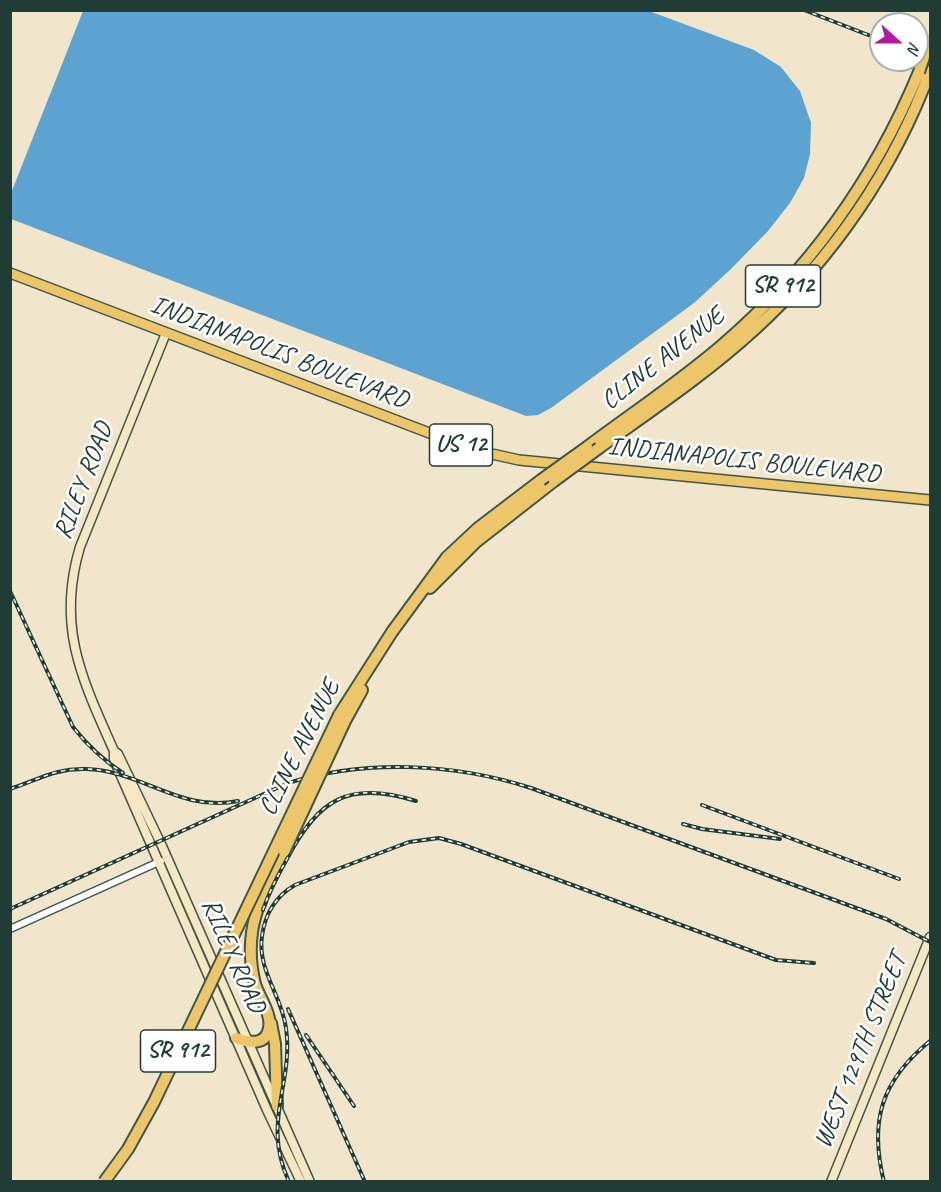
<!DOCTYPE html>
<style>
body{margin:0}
#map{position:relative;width:941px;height:1192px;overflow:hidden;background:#f1e6cb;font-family:Caveat,sans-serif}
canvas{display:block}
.frame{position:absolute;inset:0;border:12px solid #1f3d34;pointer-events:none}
.north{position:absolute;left:869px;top:12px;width:60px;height:60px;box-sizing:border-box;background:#fff;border:2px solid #a5b1ae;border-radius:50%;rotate:111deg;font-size:16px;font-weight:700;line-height:24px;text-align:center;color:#1f3d34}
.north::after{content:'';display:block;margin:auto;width:21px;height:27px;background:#b5179e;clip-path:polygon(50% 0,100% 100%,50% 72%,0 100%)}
</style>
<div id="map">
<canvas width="941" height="1192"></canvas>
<div class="frame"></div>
<div class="north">N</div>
</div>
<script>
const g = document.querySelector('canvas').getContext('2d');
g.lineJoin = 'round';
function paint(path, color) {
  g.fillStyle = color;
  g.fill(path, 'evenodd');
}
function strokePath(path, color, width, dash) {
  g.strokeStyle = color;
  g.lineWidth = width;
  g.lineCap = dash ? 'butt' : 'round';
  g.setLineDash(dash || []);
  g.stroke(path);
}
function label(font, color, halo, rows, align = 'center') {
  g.font = font + ' Caveat,sans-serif';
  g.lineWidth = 5;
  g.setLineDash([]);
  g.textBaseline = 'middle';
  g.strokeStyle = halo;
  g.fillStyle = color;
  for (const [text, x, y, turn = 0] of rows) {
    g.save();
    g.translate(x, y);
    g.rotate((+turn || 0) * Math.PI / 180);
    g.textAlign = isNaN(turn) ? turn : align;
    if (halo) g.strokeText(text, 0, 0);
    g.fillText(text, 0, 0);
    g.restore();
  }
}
const water = new Path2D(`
 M83,11h566l105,39 27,17 19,24 11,32 -1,31 -6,24 -14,25 -22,28 -38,39 -36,33 -143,105 -13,7 -12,1 -515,-197v-26z`);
const street = new Path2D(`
 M10,929l151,-68`);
const secondary = new Path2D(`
 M166,333l-86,214c-24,80 2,132 34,204v8l4,10 149,341 34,72
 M114,751l4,3 44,92 148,336
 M831,1182l99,-245`);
const primary = new Path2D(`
 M10,273l464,177 45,10 411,40`);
const highway = new Path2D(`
 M587,447c44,-33 92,-65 134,-101 87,-74 154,-168 198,-274
 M599,448c53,-38 108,-75 156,-119 77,-70 139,-160 175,-258
 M430,588l46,-46 78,-61
 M339,715l53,-83 55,-75 31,-29 63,-48
 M346,719l16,-29
 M271,1023l4,21 2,62
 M236,1038c13,5 30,8 33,-10 3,-14 -10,-31 -14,-44 -13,-53 5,-86 29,-132`);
const rail = new Path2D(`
 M804,10l77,30
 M917,54l13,5
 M10,591l63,136c15,19 30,33 50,46
 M10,789c28,-9 45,-21 76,-20 54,1 95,44 152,32
 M702,805l197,74
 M683,824l19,5 78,10
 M10,909l278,-126c77,-24 166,-20 243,5l355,131 44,23
 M263,910c6,-18 15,-35 24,-51 31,-60 62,-79 129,-58
 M288,1009l77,173
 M306,1035l48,71
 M289,1182c-28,-61 5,-97 -3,-154 -4,-32 -29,-58 -24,-92 3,-22 14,-40 33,-51l114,-43 30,-4 22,6 315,116 38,3
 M884,1182c-15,-61 -3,-101 46,-141`);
const highwayBridge = new Path2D(`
 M919,72l11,-33
 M541,480l46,-33
 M554,481l45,-33
 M284,852l62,-133
 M104,1182l24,-33 26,-47 185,-387`);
const shields = [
 [783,286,75],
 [461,445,63],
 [178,1051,75]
];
const shieldNames = [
 ["SR 912",783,286],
 ["US 12",461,445],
 ["SR 912",178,1051]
];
const streetNames = [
 ["INDIANAPOLIS BOULEVARD",279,353,21],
 ["CLINE AVENUE",663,359,-38],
 ["INDIANAPOLIS BOULEVARD",744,461,6],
 ["RILEY ROAD",84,481,-69],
 ["CLINE AVENUE",300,748,-63],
 ["RILEY ROAD",233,956,66],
 ["WEST 129TH STREET",861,1051,-68]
];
paint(water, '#5da3d2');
strokePath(street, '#3e564b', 9);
strokePath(secondary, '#3e564b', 11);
strokePath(primary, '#3e564b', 12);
strokePath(highway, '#3e564b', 14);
strokePath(street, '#fff', 6);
strokePath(secondary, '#f7e8c3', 8);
strokePath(primary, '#ecc669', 9);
strokePath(highway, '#ecc669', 10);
strokePath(rail, '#1f3d34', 4);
strokePath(rail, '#fff', 1.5, [4.5]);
strokePath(highwayBridge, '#3e564b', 14, []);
strokePath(highwayBridge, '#ecc669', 10);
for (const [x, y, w] of shields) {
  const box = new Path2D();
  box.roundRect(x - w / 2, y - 21, w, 42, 4.5);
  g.fillStyle = '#fff';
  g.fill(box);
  strokePath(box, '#1f3d34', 1.5);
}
label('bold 24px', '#1f3d34', null, shieldNames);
label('26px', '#1f3d34', '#fff', streetNames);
</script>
